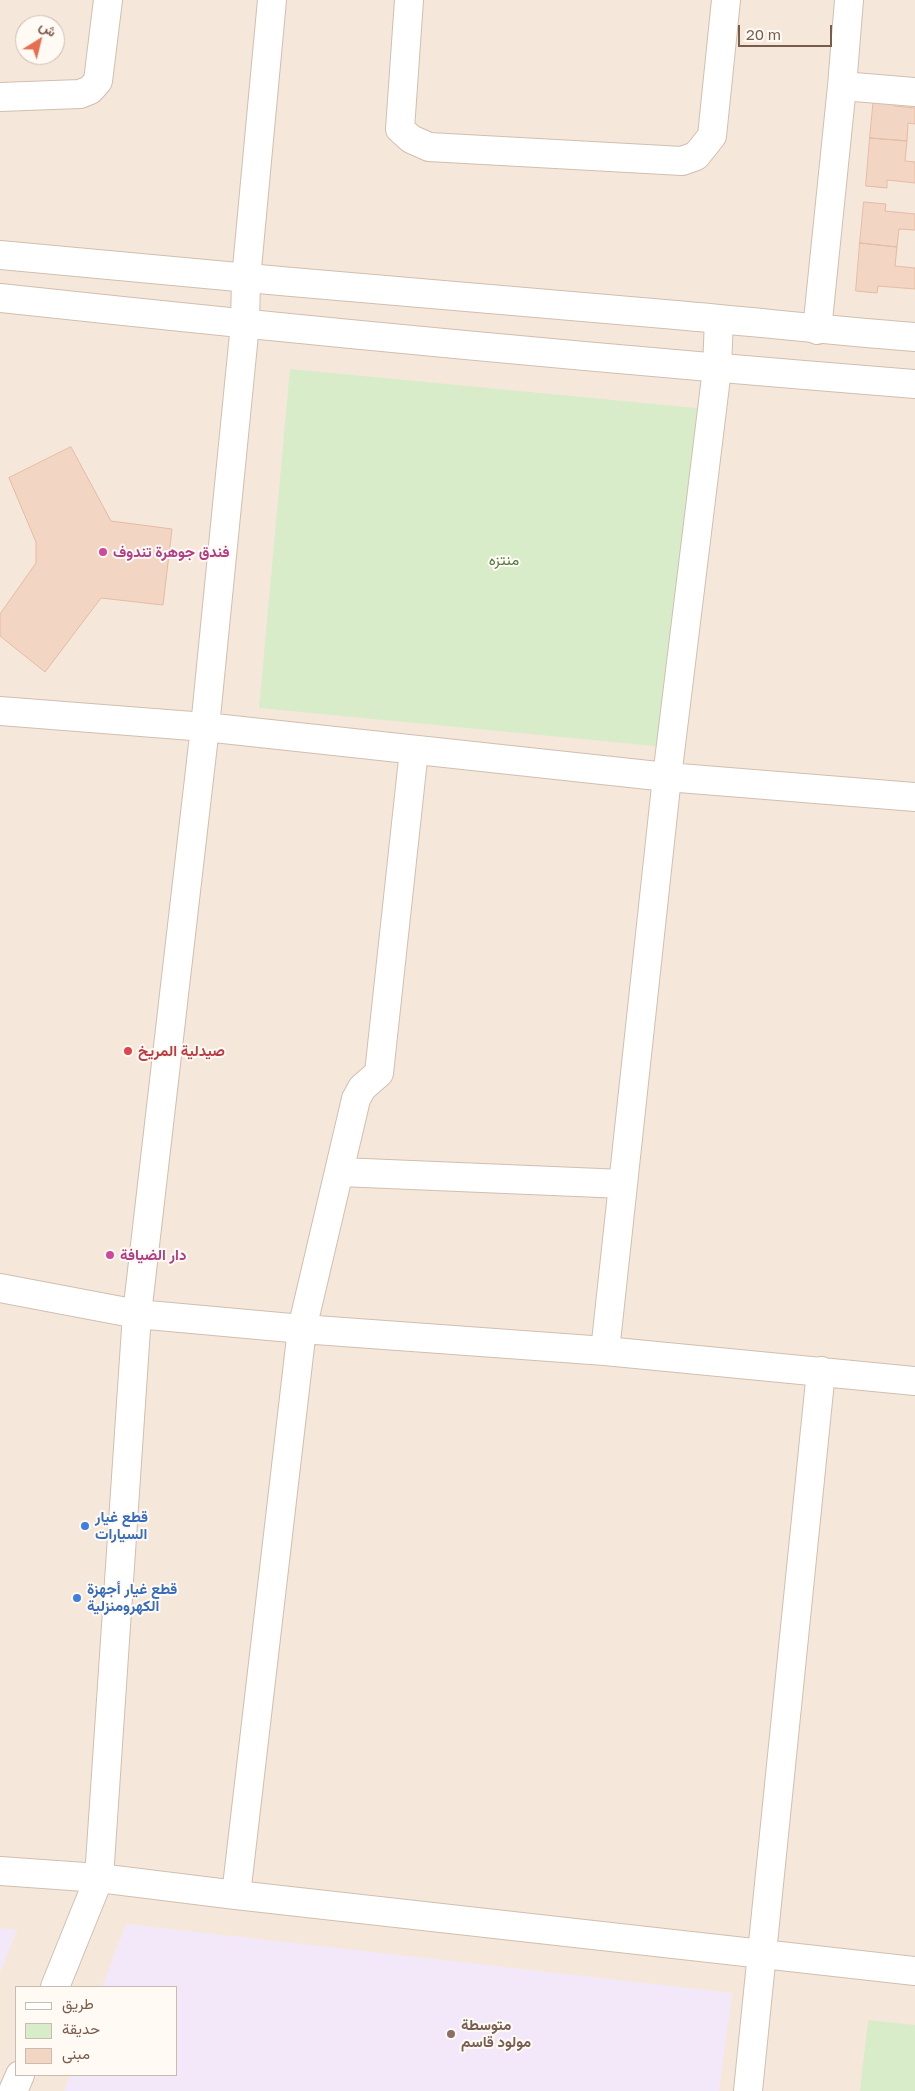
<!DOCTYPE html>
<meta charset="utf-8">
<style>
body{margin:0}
#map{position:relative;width:915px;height:2091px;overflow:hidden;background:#fdf6ec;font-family:"Golos Text",Vazirmatn,sans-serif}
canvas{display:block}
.legend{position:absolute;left:15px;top:1986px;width:162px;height:90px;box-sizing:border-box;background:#fffaf3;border:1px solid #cabbb1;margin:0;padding:6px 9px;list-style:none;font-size:15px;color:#7a5c4d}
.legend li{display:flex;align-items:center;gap:10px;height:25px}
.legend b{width:25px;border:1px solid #cabbb1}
.north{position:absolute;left:15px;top:15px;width:50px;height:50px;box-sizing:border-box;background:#fffaf3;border:1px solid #cabbb1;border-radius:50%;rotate:36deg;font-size:14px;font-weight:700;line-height:20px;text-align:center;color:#7a5c4d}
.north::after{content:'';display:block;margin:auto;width:18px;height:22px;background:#e76f51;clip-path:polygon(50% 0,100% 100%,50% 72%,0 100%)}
.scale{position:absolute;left:738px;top:25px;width:94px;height:22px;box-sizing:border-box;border:2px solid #7a5c4d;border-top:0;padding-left:6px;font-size:15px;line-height:18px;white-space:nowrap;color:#7a5c4d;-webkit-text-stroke:4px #fffaf3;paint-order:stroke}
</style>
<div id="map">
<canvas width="915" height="2091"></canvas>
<ul class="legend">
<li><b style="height:6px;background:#fff"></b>طريق</li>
<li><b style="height:14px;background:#d8ecc9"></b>حديقة</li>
<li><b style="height:14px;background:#f3d5c3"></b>مبنى</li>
</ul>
<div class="north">ش</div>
<div class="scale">20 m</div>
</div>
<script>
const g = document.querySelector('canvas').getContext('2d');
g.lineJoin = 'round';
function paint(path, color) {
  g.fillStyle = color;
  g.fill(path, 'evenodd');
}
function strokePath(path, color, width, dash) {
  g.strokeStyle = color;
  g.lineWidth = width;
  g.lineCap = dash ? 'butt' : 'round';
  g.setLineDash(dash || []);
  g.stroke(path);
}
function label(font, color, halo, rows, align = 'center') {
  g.font = font + ' "Golos Text",Vazirmatn,sans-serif';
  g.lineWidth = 4;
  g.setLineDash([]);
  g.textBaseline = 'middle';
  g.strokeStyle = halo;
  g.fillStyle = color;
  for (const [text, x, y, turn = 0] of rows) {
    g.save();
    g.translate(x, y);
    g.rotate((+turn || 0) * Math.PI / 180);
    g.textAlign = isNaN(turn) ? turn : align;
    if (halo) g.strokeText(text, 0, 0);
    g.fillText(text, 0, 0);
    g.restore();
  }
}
const residential = new Path2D(`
 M0,0h915v2091h-915zM25,25h30v30h-30zM16,1987h160v88h-160z`);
const education = new Path2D(`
 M126,1924l606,69 -13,98h-655l6,-16h106v-88h-74z
 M0,1928l17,2 -17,42z`);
const green = new Path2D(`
 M290,369l407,39 -32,339 -406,-39z
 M868,2020l47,5v66h-55z`);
const building = new Path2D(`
 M874,96l21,3 -1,7 21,2v16l-7,-1 -1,18 -37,-3z
 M870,138l37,3 -2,20 10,1v21l-28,-3v8l-21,-2z
 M864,202l22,2 -1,7 30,3v16l-16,-1 -2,18 -37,-4z
 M860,243l37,4 -2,19 20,2v21l-37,-3 -1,7 -21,-2z
 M71,447l40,74 61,8 -9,76 -62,-7 -56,74 -45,-36v-22l36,-51v-21l-27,-64z`);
const minor = new Path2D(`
 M409,0l-9,129 11,10 18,8 253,14 14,-5 16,-20 14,-136
 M842,86l73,6
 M0,97l80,-3 10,-4 8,-9 10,-81
 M817,330l25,-244 7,-86
 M0,711l205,16 462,50 248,20
 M341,1172l282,12
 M0,1288l137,26 165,15 303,22 310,30
 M605,1351l62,-574 50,-408 2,-50
 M0,1871l99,7 137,17 679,76
 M236,1895l66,-566 54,-230 6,-11 17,-15 35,-323
 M55,1987l44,-109 38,-564 68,-587 40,-403 1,-45 26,-279
 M13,2091l7,-16
 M748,2091l73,-720`);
const tertiary = new Path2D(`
 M0,255c225,22 451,41 676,60 80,7 159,16 239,22
 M0,298c305,33 610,62 915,86`);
const markers = [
 [103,552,5,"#d1479c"],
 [128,1051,5,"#e0444e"],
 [110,1255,5,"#d1479c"],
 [85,1526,5,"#3f7fe0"],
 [77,1598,5,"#3f7fe0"],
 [451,2034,5,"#8d6e63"]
];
const hotelNames = [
 ["فندق جوهرة تندوف",113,552],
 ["دار الضيافة",120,1255]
];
const parkNames = [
 ["منتزه",504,560]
];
const healthNames = [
 ["صيدلية المريخ",138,1051]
];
const shopNames = [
 ["قطع غيار",95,1517],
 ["السيارات",95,1534],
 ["قطع غيار أجهزة",87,1589],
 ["الكهرومنزلية",87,1606]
];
const educationNames = [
 ["متوسطة",461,2025],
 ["مولود قاسم",461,2042]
];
paint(residential, '#f5e8da');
paint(education, '#f3e8fa');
paint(green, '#d8ecc9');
paint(building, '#f3d5c3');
strokePath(building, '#e6bba3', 1);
strokePath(minor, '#d1beb0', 30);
strokePath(tertiary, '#d1beb0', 30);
strokePath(minor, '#fff', 28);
strokePath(tertiary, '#fff', 28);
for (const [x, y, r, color] of markers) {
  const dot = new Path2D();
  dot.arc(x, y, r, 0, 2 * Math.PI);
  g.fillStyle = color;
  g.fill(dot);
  strokePath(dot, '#fffaf3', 2);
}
label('bold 15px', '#b23c85', '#fffaf3', hotelNames, 'left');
label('15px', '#537a41', '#fffaf3', parkNames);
label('bold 15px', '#be3a42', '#fffaf3', healthNames, 'left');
label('bold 15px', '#366cbe', '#fffaf3', shopNames, 'left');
label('bold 15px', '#785e54', '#fffaf3', educationNames, 'left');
</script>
